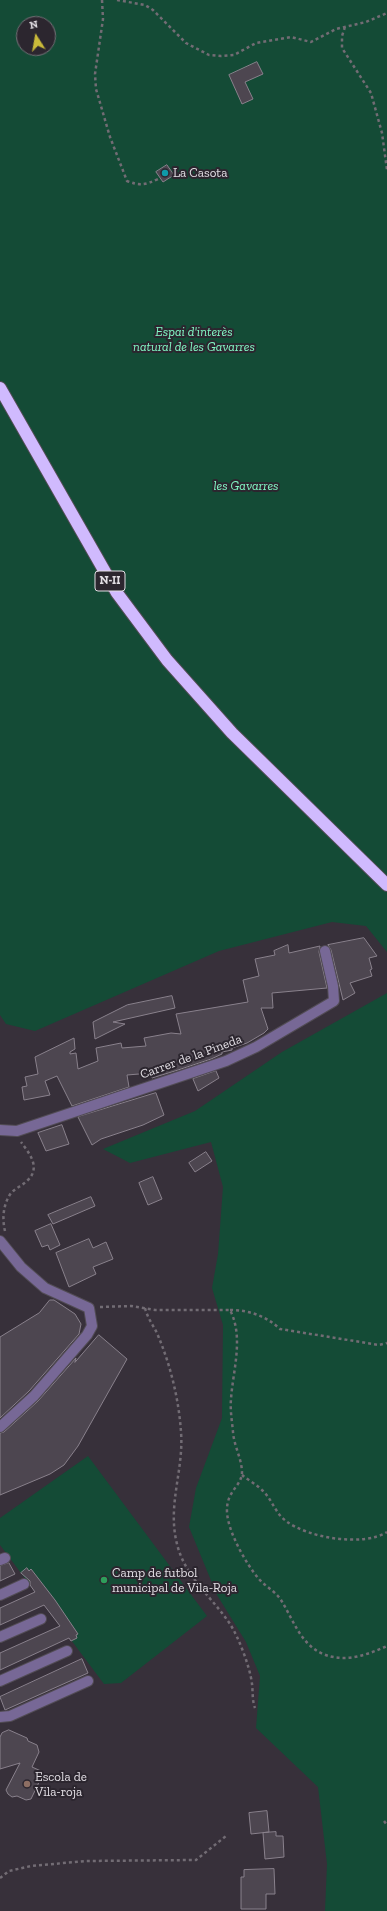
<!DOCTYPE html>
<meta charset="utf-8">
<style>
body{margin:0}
#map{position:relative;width:387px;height:1911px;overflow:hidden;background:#37303a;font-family:"Zilla Slab",serif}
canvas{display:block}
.north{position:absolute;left:16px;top:16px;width:40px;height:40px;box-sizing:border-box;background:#2c262f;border:1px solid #757077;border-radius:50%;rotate:349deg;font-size:11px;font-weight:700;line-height:16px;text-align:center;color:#e2dee4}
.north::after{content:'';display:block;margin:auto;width:14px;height:18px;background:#caba3a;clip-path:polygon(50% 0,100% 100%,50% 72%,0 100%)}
</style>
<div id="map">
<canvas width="387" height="1911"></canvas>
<div class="north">N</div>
</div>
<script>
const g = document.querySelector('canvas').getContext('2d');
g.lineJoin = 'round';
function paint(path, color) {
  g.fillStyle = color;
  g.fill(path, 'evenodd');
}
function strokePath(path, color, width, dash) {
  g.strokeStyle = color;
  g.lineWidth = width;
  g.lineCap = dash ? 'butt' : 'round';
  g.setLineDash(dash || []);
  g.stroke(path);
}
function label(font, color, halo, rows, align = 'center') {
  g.font = font + ' "Zilla Slab",serif';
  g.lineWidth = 4;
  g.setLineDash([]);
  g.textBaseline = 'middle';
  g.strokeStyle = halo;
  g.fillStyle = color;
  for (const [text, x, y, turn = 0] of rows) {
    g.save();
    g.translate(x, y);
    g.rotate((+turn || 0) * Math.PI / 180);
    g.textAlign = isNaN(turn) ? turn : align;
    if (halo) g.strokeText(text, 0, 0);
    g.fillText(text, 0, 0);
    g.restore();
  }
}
const green = new Path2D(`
 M0,0h387v952l-21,-26 -34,-4 -113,29 -184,80 -29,-7 -6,-9zM24,24h24v24h-24z
 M387,993v918h-62l2,-47 -9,-77 -62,-59 4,-52 -14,-34 -29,-47 -28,-68 7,-39 26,-70 1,-93 -11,-37 6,-34 5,-67 -12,-45 -81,21 -27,-14 92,-38 87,-59z
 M88,1456l119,160 -86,67 -17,1 -104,-139v-27z`);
const building = new Path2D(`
 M257,62l6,12 -18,8 8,17 -11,5 -13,-29z
 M167,165l7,10 -11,7 -7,-10z
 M364,938l13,18 -8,2 3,11 -2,1 2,6 -22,7 5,10 -12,7 -12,-50 -3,-5z
 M288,945l1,8 31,-7 -1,6 8,36 -55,5 1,15h-12l7,21 -4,4 -17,10 -15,5v2l-10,2v2l-11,5 -33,11 -26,8 -1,-5 -24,2 2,12 -57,19 -15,-30 -12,5 5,14 -26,5 -2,-13 5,-1 -2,-9 13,-3 -3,-17 39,-19 1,11 -5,3v2l6,-1 2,16 20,-8 -2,-13 25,-5 1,5 24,-2 -2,-8 27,-5 10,1 -5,-20 72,-12 -5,-22 16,-4 -4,-17 20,-4 -1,-4z
 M172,996l3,12 -62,14 12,2 -30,15 -2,-17 34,-17z
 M216,1071l3,7 -21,13 -5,-12z
 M156,1093l8,22 -21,10 -42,14 -9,6 -14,-28z
 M62,1125l7,19 -23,7 -8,-18z
 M206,1152l6,9 -17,11 -6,-9z
 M153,1177l9,22 -14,6 -9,-22z
 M91,1197l4,9 -42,18 -5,-9z
 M51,1224l9,21 -10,5 -2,-5 -6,2 -7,-16z
 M89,1239l4,9 13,-6 7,17 -20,8 3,7 -27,13 -13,-34z
 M50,1300h4l21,14 6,10 -2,10 -50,57 -29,27v-81l39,-24z
 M99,1335l28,24 -49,87 -14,19 -14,9 -50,21v-62l4,-1 34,-31 38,-43 -1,4z
 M9,1563l6,11 -15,7v-15z
 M27,1568l2,3 2,-2 24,31 23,34 -2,1 1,3 -6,3 -2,-3 -69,32v-17l60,-27 -16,-21 -44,20v-17l35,-16 -5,-7v-4l-9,-8z
 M82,1659l6,14 -83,37 -5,-13z
 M9,1730l18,8 1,3 9,4 2,7 -7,15 9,4 1,5 -11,23 -5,1 -9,-4 -5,1 -4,-3 -2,-4 14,-27 -20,6v-32l2,-4z
 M267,1811l2,21 -18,2 -2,-21z
 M276,1832v4h7l1,21 -19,2 -2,-26z
 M274,1869l1,25h-9v15h-25v-32h3v-7z`);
const path = new Path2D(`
 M102,0l1,19 -8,55 1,15 14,48 17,44c13,5 18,4 31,-2
 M117,0l28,5 8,5 33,33 23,12 12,1 13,-1 22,-12 35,-6 20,5 25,-13 30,-7 21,-9
 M345,27l-3,9v12l29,45 11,40 5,37
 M5,1231c-3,-12 -2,-27 6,-38 5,-5 12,-8 17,-13 13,-13 1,-27 -7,-38
 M100,1307l31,-1 24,4h75c14,27 3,60 1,89 -1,11 1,22 2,33 1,14 9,27 9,41 -1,14 -16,18 -15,39 1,20 19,52 32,67 7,8 16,12 22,21 12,19 19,44 42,54 22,9 44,1 64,-8
 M145,1308c3,12 10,19 14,30 12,29 20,63 22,94 3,38 -14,73 -4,112 8,33 35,53 53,80 9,14 20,43 22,60 1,8 0,16 3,24
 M230,1310c19,0 36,6 50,19l99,16 8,-2
 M242,1475c6,5 14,9 20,15 10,9 13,23 24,31 22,17 77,26 101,11
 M384,1821l3,4
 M0,1878l9,-7 22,-5 55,-5 110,-1 30,-24`);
const minor = new Path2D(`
 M0,1130l17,1 209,-70 30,-14 78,-46 -1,-15 -8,-35
 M0,1241l21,26 24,21 44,20 3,18 -5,9 -53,61 -34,31
 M0,1560l5,-2
 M0,1595l24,-11
 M0,1637l41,-18
 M0,1681l67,-30
 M0,1717l10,-1 78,-35`);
const highway = new Path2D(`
 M0,388l117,205 50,67 65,73 155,152`);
const markers = [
 [165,173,4,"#0f9aa8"],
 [104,1580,4,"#2e9e5b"],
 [27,1784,4,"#8d6e63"]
];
const shields = [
 [110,581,30]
];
const shieldNames = [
 ["N-II",110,581]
];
const poiNames = [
 ["La Casota",173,173],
 ["Camp de futbol",112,1573],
 ["municipal de Vila-Roja",112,1588],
 ["Escola de",35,1777],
 ["Vila-roja",35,1792]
];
const parkNames = [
 ["Espai d'interès",194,332],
 ["natural de les Gavarres",194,347],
 ["les Gavarres",246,486]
];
const streetNames = [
 ["Carrer de la Pineda",191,1057,-20]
];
paint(green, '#144b36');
paint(building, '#4d4650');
strokePath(building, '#89818c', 1);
strokePath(minor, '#524c55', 12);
strokePath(highway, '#524c55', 14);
strokePath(path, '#726c74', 2.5, [3, 3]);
strokePath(minor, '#776896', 10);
strokePath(highway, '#d0bafe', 12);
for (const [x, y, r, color] of markers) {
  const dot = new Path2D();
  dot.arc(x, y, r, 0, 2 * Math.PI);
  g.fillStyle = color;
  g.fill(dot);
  strokePath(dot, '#2c262f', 1.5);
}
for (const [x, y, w] of shields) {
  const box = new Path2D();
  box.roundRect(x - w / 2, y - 10, w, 20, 3);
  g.fillStyle = '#2c262f';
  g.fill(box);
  strokePath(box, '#e2dee4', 1);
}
label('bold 12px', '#e2dee4', null, shieldNames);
label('13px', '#e2dee4', '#2c262f', poiNames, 'left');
label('italic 13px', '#82f8c5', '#2c262f', parkNames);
label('13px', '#e2dee4', '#2c262f', streetNames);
</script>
